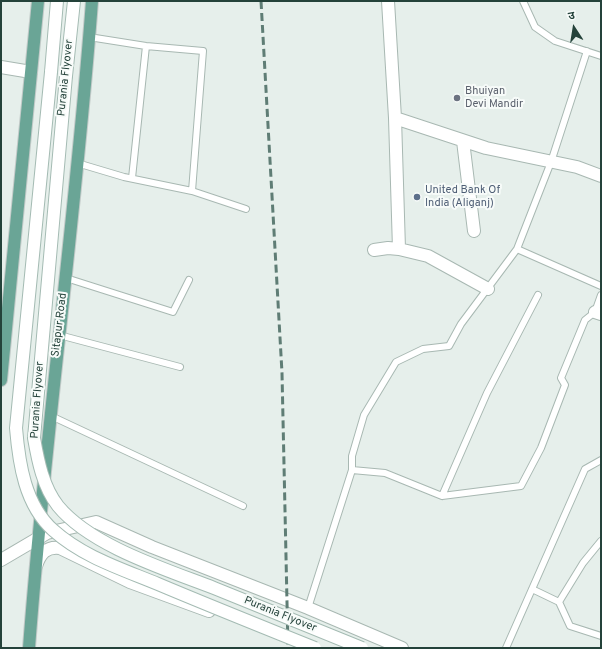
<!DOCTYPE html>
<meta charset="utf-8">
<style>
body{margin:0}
#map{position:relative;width:602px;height:649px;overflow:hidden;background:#e6efeb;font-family:Overpass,"Noto Sans Devanagari",sans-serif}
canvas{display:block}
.frame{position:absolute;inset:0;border:2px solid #24423a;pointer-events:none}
.north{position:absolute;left:554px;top:8px;width:40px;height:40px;-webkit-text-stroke:3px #f7fbf9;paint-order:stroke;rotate:348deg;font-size:11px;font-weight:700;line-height:16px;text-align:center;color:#24423a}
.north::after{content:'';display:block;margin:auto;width:14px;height:18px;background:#24423a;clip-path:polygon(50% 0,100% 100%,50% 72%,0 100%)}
</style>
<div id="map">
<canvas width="602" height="649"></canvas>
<div class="frame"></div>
<div class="north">उ</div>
</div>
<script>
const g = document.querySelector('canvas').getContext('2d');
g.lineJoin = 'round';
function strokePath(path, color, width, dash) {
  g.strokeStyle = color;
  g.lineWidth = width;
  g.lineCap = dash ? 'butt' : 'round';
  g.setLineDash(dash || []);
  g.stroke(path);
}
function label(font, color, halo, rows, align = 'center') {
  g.font = font + ' Overpass,sans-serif';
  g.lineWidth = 4;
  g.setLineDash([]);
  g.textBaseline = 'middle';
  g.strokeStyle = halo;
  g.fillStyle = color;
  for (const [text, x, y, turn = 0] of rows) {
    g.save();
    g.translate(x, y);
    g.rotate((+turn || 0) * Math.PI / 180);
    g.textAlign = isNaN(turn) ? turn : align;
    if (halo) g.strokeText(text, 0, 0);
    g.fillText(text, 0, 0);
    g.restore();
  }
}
const service = new Path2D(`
 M523,1l12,26 20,14 46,15
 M89,37l57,9 57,5 -11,140
 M77,163l47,14 68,14 54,18
 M132,178l14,-132
 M517,249l84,37
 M66,278l107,34 16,-32
 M59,335l121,32
 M49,415l194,91
 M352,470l33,3 57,23 79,-10 20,-38 24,-63 -4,-7 24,-58 10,-8 6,-17
 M442,496l45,-103 51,-98
 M532,589l27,13 11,24 31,10
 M559,602l24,-39 18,-22
 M308,608l44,-138v-14l12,-41 32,-53 27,-13 26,-3 12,-22 56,-75 34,-87 36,-111
 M506,648l79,-179 16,-9`);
const minor = new Path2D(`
 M388,1l7,117 4,131 29,7 60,33
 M1,67l30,5
 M395,118l91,30 91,19 24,9
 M463,141l11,90
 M374,250l14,-2 11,1
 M595,312l6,2`);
const tertiary = new Path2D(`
 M1,560l46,-27 49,-11 56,25 156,61 94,40
 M36,566c4,-12 10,-20 24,-18l70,34 79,29`);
const secondary = new Path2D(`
 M51,72l6,-71
 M66,76l8,-75`);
const primary = new Path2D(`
 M1,380l37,-379
 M29,648c16,-216 47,-431 63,-647`);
const rail = new Path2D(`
 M261,1l21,372 6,275`);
const secondaryBridge = new Path2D(`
 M51,72l-35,356c3,36 9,77 37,102 30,27 69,39 105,54 52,22 105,43 157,64
 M66,76l-32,362c4,23 9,49 24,68 33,40 107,63 156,82 49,20 99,40 148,60`);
const markers = [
 [457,98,4,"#6b7280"],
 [417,197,4,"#5c6f8a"]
];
const streetNames = [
 ["Purania Flyover",66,78,-84],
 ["Sitapur Road",60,325,-83],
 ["Purania Flyover",38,400,-86],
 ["Purania Flyover",280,615,22]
];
const worshipNames = [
 ["Bhuiyan",465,92],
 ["Devi Mandir",465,105]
];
const serviceNames = [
 ["United Bank Of",425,191],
 ["India (Aliganj)",425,204]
];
strokePath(service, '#a8b8b2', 8);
strokePath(minor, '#a8b8b2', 14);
strokePath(tertiary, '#a8b8b2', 14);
strokePath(secondary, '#a4bbb3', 14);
strokePath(primary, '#c2cac8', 14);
strokePath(service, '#fff', 6);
strokePath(minor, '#fff', 12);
strokePath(tertiary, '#fff', 12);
strokePath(secondary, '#fff', 12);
strokePath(primary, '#6aa596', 12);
strokePath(rail, '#5f7d75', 3, [8, 4]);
strokePath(secondaryBridge, '#a4bbb3', 14, []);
strokePath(secondaryBridge, '#fff', 12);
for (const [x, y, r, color] of markers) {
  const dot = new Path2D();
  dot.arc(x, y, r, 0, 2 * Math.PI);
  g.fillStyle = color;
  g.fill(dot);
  strokePath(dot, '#f7fbf9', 1.5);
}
label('11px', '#24423a', '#f7fbf9', streetNames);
label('11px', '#5b616d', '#f7fbf9', worshipNames, 'left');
label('11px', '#4e5e75', '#f7fbf9', serviceNames, 'left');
</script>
